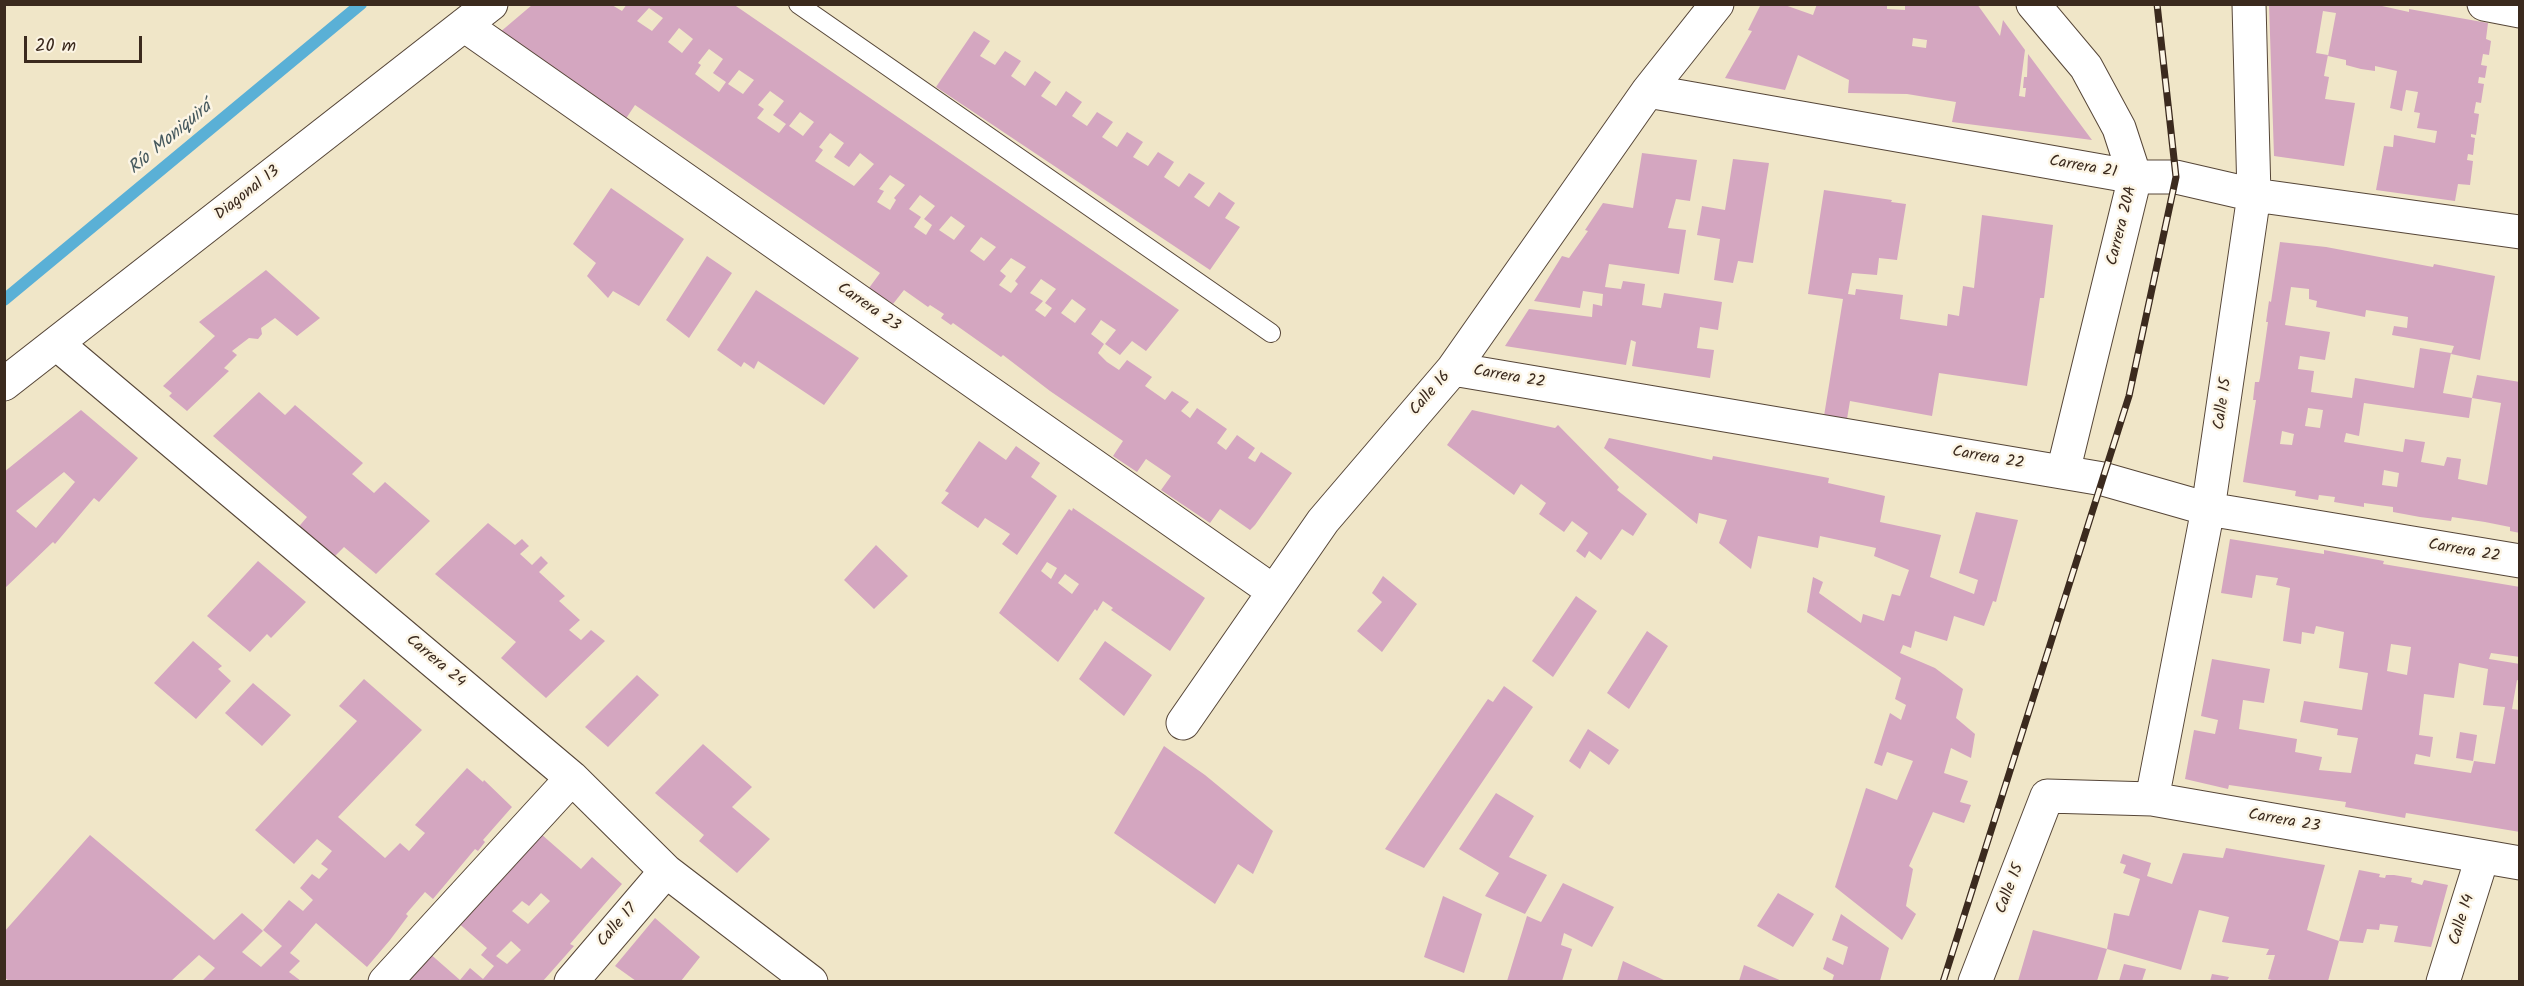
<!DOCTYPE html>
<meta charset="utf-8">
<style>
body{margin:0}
#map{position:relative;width:2524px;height:986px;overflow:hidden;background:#f0e6c8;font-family:Kalam,sans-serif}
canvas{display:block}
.frame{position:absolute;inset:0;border:6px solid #3b2a1e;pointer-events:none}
.scale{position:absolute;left:24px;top:36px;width:118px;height:27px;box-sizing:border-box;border:3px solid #3b2a1e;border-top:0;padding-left:8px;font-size:18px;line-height:21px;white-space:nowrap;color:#3b2a1e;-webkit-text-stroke:4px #fcf5e5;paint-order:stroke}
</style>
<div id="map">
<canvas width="2524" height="986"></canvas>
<div class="frame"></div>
<div class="scale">20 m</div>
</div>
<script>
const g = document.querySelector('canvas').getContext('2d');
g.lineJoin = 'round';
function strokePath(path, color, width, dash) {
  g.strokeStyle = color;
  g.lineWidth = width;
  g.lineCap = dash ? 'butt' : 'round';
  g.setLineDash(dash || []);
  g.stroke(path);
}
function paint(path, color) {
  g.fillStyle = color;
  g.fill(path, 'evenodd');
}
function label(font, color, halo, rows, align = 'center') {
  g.font = font + ' Kalam,sans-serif';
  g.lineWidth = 5;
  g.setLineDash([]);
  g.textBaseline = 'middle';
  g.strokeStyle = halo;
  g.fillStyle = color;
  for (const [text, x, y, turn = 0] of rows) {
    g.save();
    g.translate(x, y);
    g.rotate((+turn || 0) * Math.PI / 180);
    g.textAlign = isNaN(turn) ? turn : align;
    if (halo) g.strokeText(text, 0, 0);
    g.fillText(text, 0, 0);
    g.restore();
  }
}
const stream = new Path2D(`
 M4,300l357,-296`);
const building = new Path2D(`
 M627,4h106l446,306 -33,41 -14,-10 -12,14 -15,-11 11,-14 -15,-10 -10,14 13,10 -6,9 9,9 12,8 8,-10 25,17 -7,9 20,14 7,-9 17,11 -8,9 9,7 7,-10 30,21 -10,14 9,7 11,-15 18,13 -7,10 7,4 6,-10 31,21 -37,52 -5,5 -30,-21 -10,14 -49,-33 10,-14 -25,-17 -9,13 -24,-16 10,-15 -73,-50 -47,-36 -2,2 -48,-34 -2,2 -10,-7 3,-4 -14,-9 -2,2 -24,-17 -11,14 -24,-16 11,-15 -220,-151 -25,-17 -10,15 -126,-87 33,-28h80l10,6zM649,8l14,10 -11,13 -15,-10zM679,28l14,11 -11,14 -14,-11zM709,49l14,10 -10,14 13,9 -7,10 -24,-18 6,-9 -3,-2zM739,70l15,10 -11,14 -15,-10zM770,91l14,10 -11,14 13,9 -7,9 -22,-15 7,-9 -6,-4zM800,112l14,10 -11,14 -14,-10zM830,133l14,10 -10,14 15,10 11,-14 14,11 -20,22 -39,-25 8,-11 -4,-3zM890,175l15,10 -11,13 2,2 -6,10 -13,-8 7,-11 -5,-2zM920,195l15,11 -11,13 8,6 -6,10 -12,-8 7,-10 -12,-8zM951,216l14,10 -11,14 -15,-10zM981,237l15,10 -12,14 -14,-10zM1011,258l15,9 -11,14 3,3 -7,9 -12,-8 7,-9 -6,-5zM1041,279l15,10 -11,14 7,5 -7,9 -10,-7 8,-9 -13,-8zM1072,299l14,10 -11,14 -14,-10z
 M1761,4h21l31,11 4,-11h70v5l18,1v-6h72l23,32 3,-16 22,30 -6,46 6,1 1,-9h-3l1,-11h3l1,-23 64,86 -140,-18 4,-20 -49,-8 -59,-1 1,-13 -51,-25 -13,35 -60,-12 27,-47 -4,-1zM1913,38l14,2 -1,8 -14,-2z
 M2269,4h104l36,8v-3l79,14 -2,16 5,2 -2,14 -6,-1 -2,11 6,1 -2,12 -6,-1 -1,6 6,1 -3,19 -5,-1 -2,11 5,1 -3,21 -5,-1v3l4,1 -2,17 -5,-1 -1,6 6,1 -3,24 -12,-1 -3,17 -79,-11 8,-44 9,1 1,-12 41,8 2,-12 -20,-3 3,-15 -6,-1 4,-20 -12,-2 -4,21 -12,-3 7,-37 -22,-5v5l-14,-2 -15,-4v-5l-18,-4 8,-43 -13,-2 -7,42 12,2 -4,21 5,1 -4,22 30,4 -11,63 -70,-10z
 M974,31l16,10 -10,15 15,9 10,-14 16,10 -10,15 14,10 10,-15 16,11 -10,14 15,10 10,-15 16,11 -10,14 15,10 10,-14 16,10 -11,15 15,10 10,-15 16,10 -10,15 15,9 10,-14 16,10 -10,15 15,10 10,-14 16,10 -11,14 15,10 10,-15 16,11 -10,15 15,9 -30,43 -274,-183z
 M1642,153l55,7 -7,41 -14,-2 -8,29 18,2 -7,44 -70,-10 -4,23 16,2 2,-8 22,3 -3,21 19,3 3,-15 58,9 -4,28 -18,-3 -3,21 17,2 -4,28 -78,-12 4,-24 -5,-2 -5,25 -121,-19 24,-37 63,8 1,-13 9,2 1,-12 -20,-3 -3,17 -46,-7 28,-45 7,2 19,-27 -3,-1 18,-27 30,5z
 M1733,159l36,4 -16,100 -15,-2 -5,22 -19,-3 6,-41 -23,-4 5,-29 23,4z
 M611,188l73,51 -45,67 -26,-15 -5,7 -21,-22 9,-13 -23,-19z
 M1824,190l68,10 -1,2 15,2 -9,56 -18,-2 -2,17 -25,-2 -4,21 7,1 1,-6 47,6 -3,24 47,7 1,-12 11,2 4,-30 11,2 8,-73 71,10 -9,73h-4l-13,88 -88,-13 -7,43 -82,-15 -3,18 -23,-3 19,-117 -35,-5z
 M2280,242l46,5 107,20 1,-3 61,12 -15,84 -29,-6 3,-8 -62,-11 2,-9 13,2 1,-11 -42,-7 -1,7 -49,-10 1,-6 -8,-2v-10l-18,-2 -6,38 45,7 -5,28 -25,-4 -2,13 16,2 -3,21 41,6 3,-20 59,10 6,-40 31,5 -8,40 29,5 -3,20 -105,-15 -5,33 -13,-3 -2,9 59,10 2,-13 20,3 -4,20 23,4 3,-9 14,2 -3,20 29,6 14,-82 -29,-5 5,-23 43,7v151l-10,-2v-4l-25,-5 -33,-5 -1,4 -31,-4 -27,-5v-5l-29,-4v4l-30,-5 1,-5 -16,-2 -1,5 -23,-4 1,-5 -53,-9 13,-82h-3l2,-18h4l1,-4 8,-56h-2l3,-21 2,1zM2308,408l15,2 -3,18 -15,-2zM2282,431l12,3 -2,11 -12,-1zM2384,470l15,3 -2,14 -15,-2z
 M707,256l25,17 -43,65 -23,-18z
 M266,270l54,48 -23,18 -22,-18 -14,10 1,6 -4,5 -9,-1 -17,13 5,4 -13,13 5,3 -42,40 -18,-15 3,-3 -9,-7 52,-50 -16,-14z
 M756,290l103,68 -35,47 -66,-44 -4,8 -10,-7 -3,5 -24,-17z
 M259,392l26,23 10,-10 68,58 -11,11 22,19 11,-11 45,39 -54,53 -32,-27 -11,11 -37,-28 11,-13 -94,-81z
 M81,410l57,48 -39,44 -5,-4 -39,46 -2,-2 -49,47v-117zM64,472l11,10 -39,46 -20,-17z
 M1472,410l83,18 3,-3 61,62 -2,3 30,24 -14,22 -11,-7 -21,31 -12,-9 -4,7 -9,-7 12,-18 -16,-12 -8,11 -25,-18 7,-11 -25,-19 -7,11 -67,-50z
 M1609,438l103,22 1,-4 116,22 -1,5 57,13 -5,26 61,13 -11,42 44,17 4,-14 -19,-7 17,-61 42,8 -22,82 -3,-1 -9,25 -30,-10 -7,25 -32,-10 -4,17 -8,-3 -3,8 35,15 28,21 -7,29 19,16 -4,24 -20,-10 -7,25 24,8 -8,21 11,3 -7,18 -31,-11 -24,54 4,3 -7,37 10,8 -14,26 -67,-53 31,-99 31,12 16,-39 -26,-9 -5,14 -8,-3 16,-50 11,7 5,-15 -11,-6 6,-21 -94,-66 6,-35 10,5 -4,11 42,30 2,-9 21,7 8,-27 8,2 9,-26 -35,-14 2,-8 -56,-12 -2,12 -60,-12 -7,33 -32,-26 8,-23 -28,-7 -2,11 -93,-76z
 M979,441l27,19 10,-14 24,17 -9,14 26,19 -40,59 -15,-11 8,-10 -25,-16 -7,10 -37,-25 8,-10 -4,-2z
 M1073,508l132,90 -35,53 -59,-41 2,-2 -10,-7 -6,10 -2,-2 -37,53 -59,-49 70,-104 3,2zM1047,562l10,6 -6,11 -10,-8zM1065,574l14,10 -7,10 -14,-11z
 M488,523l27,22 7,-6 7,7 -9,8 12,11 9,-9 7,7 -9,9 26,24 -6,5 21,19 -11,10 12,10 10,-10 14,11 -59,57 -45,-40 15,-16 -81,-68z
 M2230,539l94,15v-4l16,3 44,8 -1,3 137,23v70l-29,-4 -2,6 31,5v17l-3,-1 -5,29 8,1v122l-114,-19 -1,5 -60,-11 1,-5 -117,-17 -1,4 -43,-10 9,-49 21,4 3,-14 -17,-4 11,-57 58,10 -6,34 -21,-3 -4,29 58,10 -2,13 27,5 -3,13 32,3 7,-35 -21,-3 1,-6 -38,-7 4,-21 58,9 6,-37 -29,-5 5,-36 -28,-6 -2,8 -12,-2 -1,12 -18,-3 7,-53 -14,-3 2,-7 -22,-3 -4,23 -31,-5zM2391,644l20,3 -4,28 -20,-4zM2459,663l29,6 -5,36 22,2 -10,57 -21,-3 -3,12 -57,-9 2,-10 14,3 3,-20 -14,-2 5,-41 30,4z
 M876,545l32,31 -34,33 -30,-29z
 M258,561l48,41 -35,36 -4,-4 -17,18 -43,-36z
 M1383,576l34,28 -35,48 -25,-21 25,-29 -10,-9z
 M1576,596l21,15 -44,66 -21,-16z
 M1647,631l21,15 -39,63 -22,-16z
 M193,641l29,25 -4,3 13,12 -35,38 -42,-36z
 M1105,641l47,34 -28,41 -45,-37z
 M637,675l22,20 -51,52 -23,-20z
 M364,679l58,51 -84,87 47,41 15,-15 9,8 16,-18 -10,-8 52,-57 16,14 1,-2 28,27 -29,33 2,2 -7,9 -3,-2 -42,50 -8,-7 -19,22 2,2 -18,24 -23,27 -51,-44 -26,30 10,8 -11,11 12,9h-99l13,-13 -16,-13 -28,26h-162l-5,-4v-45l86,-97 124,105 28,-27 21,18 -21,21 19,15 21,-21 -19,-16 26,-30 14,11 10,-11 -13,-12 12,-14 7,5 9,-10 -7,-5 11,-13 -15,-12 -23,25 -39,-34 102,-109 -18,-15z
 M253,683l38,32 -29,31 -37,-33z
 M1504,686l29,21 -109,161 -39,-19 103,-150 5,3z
 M1588,729l31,21 -10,15 -19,-14 -10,18 -11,-8z
 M2460,732l17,3 -4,26 -17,-3z
 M703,744l49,43 -20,20 38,32 -33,34 -38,-32 5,-6 -49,-42z
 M1164,746l41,29 68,56 -20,43 -15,-10 -23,40 -101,-71z
 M1496,793l38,23 -25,41 38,18 -22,39 -40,-18 14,-23 -40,-24z
 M541,834l40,35 11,-12 30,27 -52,60 4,2 -31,35h-140l25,-29 32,28 10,-12 13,11 11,-13 -13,-11 6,-7 -31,-27zM541,893l9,8 -22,23 -16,-13 10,-10 7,5zM511,941l10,9 -14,14 -11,-8z
 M2226,848l99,17 -18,65 32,11 20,-71 21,4 -1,3 6,1 1,-3h8l18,3 -1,4 11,3 2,-5 24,5 -17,62 -37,-5 4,-16 -18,-2 -1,6 -12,-1 -4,14 -24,-2 -11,40h-53l-7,-2 7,-24h-9l3,-6 -47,-7 7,-25 -30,-7 -18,60 -74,-21 -10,32h-79l15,-51 74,19 7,-36 15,3 11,-37 -17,-6 3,-8 -6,-2 3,-9 28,9 -4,13 25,8 11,-31 40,5z
 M1563,883l51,24 -22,40 -28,-14 -3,12 11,4 -10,32h-55l20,-65 14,6z
 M1778,893l36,21 -21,33 -36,-21z
 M1443,896l39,18 -18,59 -40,-16z
 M1841,914l48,34 -9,33h-48l2,-6 -11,-6 4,-12 16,8 5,-18 -16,-7z
 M655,918l45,39 -19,24h-45l-21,-15z
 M1623,961l43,20h-49z
 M2124,964l22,5 -4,12h-23z
 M1744,965l38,16h-43z
 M2212,974l17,3 -2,4h-17z`);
const service = new Path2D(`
 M798,4l473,329`);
const minor = new Path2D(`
 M2033,4l53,63 33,61 16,49 -72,295
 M2484,4l36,7
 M464,25l809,566
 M1648,91l487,86h41l78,18 266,37
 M57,344l515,434 94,93 145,111
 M1453,369l650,110 105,30 312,52
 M4,384l487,-380
 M1183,723l140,-202 130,-152 195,-278 69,-87
 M2152,799l56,-290 46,-314 -5,-191
 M385,982l187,-204
 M571,982l95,-111
 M1975,982l72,-186 105,3 368,64
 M2443,982l39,-124`);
const rail = new Path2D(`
 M1943,982l186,-586 47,-219 -19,-173`);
const streetNames = [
 ["Carrera 21",2083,168,10],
 ["Diagonal 13",248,194,-38],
 ["Carrera 20A",2123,226,-76],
 ["Carrera 23",868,308,35],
 ["Carrera 22",1509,378,10],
 ["Calle 16",1431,394,-49],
 ["Calle 15",2224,404,-82],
 ["Carrera 22",1988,459,10],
 ["Carrera 22",2464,552,10],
 ["Carrera 24",435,662,40],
 ["Carrera 23",2284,822,10],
 ["Calle 15",2011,889,-69],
 ["Calle 14",2463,920,-73],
 ["Calle 17",618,926,-49]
];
const waterNames = [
 ["Río Moniquirá",171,139,-40]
];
strokePath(stream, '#5ab0d6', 12);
paint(building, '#d4a6c0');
strokePath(service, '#564638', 20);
strokePath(minor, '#564638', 35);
strokePath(service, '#fff', 18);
strokePath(minor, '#fff', 33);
strokePath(rail, '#3b2a1e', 7);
strokePath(rail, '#fcf5e5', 4.5, [14]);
label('16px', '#3b2a1e', '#fcf5e5', streetNames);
label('italic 18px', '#46595e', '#fcf5e5', waterNames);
</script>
